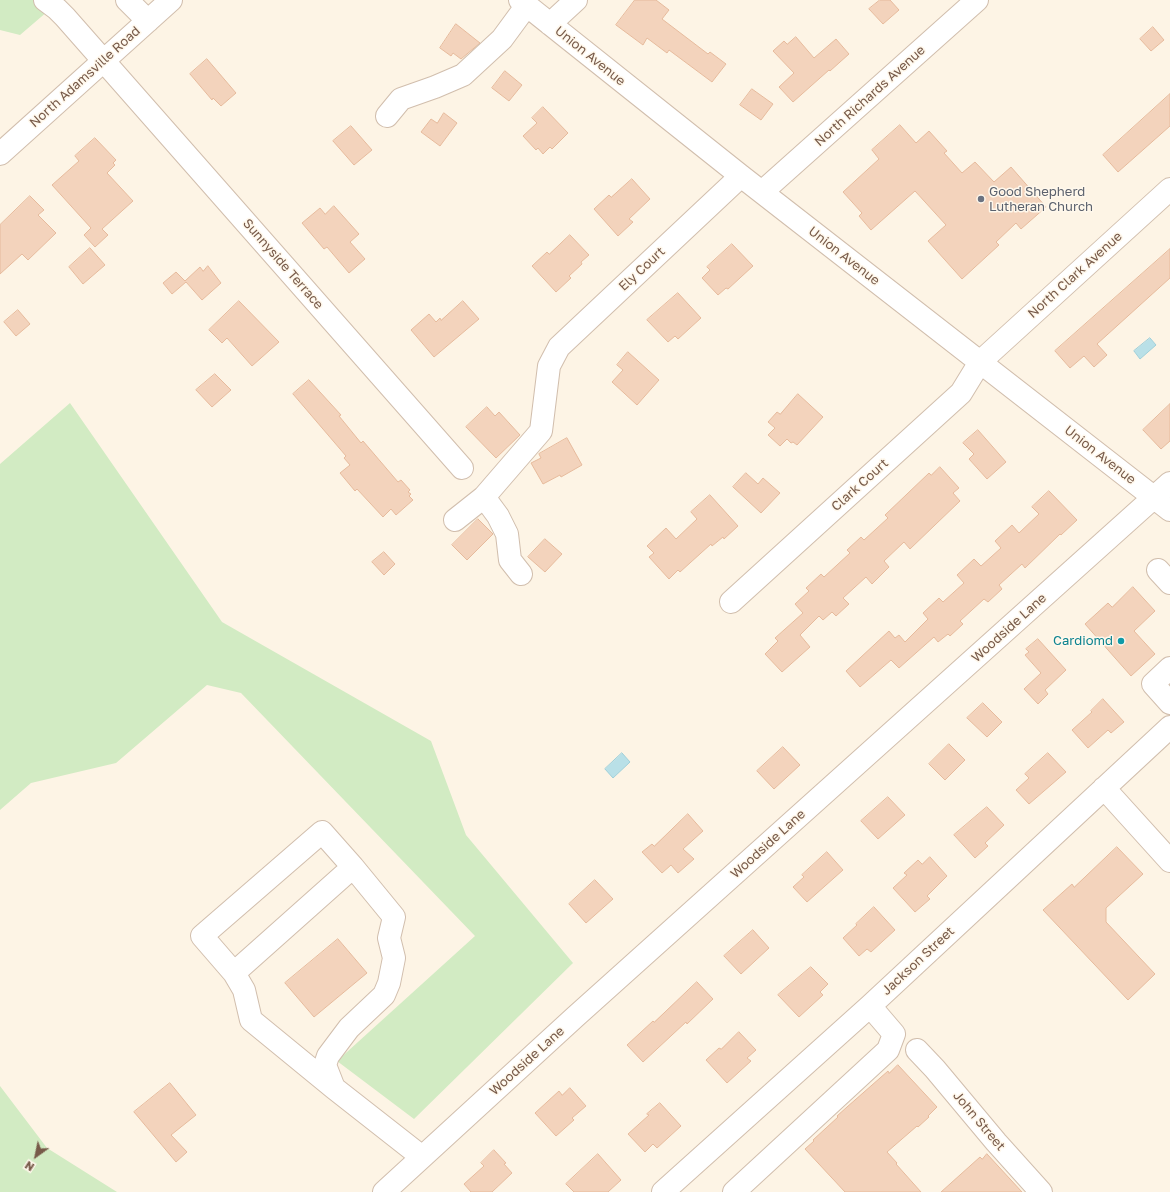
<!DOCTYPE html>
<style>
body{margin:0}
#map{position:relative;width:1170px;height:1192px;overflow:hidden;background:#fdf4e5;font-family:"Golos Text",sans-serif}
canvas{display:block}
.north{position:absolute;left:16px;top:1136px;width:40px;height:40px;-webkit-text-stroke:3px #fff8ec;paint-order:stroke;rotate:213deg;font-size:11px;font-weight:700;line-height:16px;text-align:center;color:#775a49}
.north::after{content:'';display:block;margin:auto;width:14px;height:18px;background:#775a49;clip-path:polygon(50% 0,100% 100%,50% 72%,0 100%)}
</style>
<div id="map">
<canvas width="1170" height="1192"></canvas>
<div class="north">N</div>
</div>
<script>
const g = document.querySelector('canvas').getContext('2d');
g.lineJoin = 'round';
function paint(path, color) {
  g.fillStyle = color;
  g.fill(path, 'evenodd');
}
function strokePath(path, color, width, dash) {
  g.strokeStyle = color;
  g.lineWidth = width;
  g.lineCap = dash ? 'butt' : 'round';
  g.setLineDash(dash || []);
  g.stroke(path);
}
function label(font, color, halo, rows, align = 'center') {
  g.font = font + ' "Golos Text",sans-serif';
  g.lineWidth = 3;
  g.setLineDash([]);
  g.textBaseline = 'middle';
  g.strokeStyle = halo;
  g.fillStyle = color;
  for (const [text, x, y, turn = 0] of rows) {
    g.save();
    g.translate(x, y);
    g.rotate((+turn || 0) * Math.PI / 180);
    g.textAlign = isNaN(turn) ? turn : align;
    if (halo) g.strokeText(text, 0, 0);
    g.fillText(text, 0, 0);
    g.restore();
  }
}
const green = new Path2D(`
 M0,0h54l1,5 -35,30 -20,-5z
 M70,403l152,219 209,119 35,94 107,128 -159,156 -77,-58 138,-125 -234,-243 -34,-8 -91,78 -85,20 -31,27v-346z
 M0,1086l47,62 70,44h-117z`);
const water = new Path2D(`
 M1150,338l6,7 -16,14 -6,-8z
 M622,753l8,9 -17,16 -8,-9z`);
const building = new Path2D(`
 M635,0h21l13,10 -7,9 46,35 2,-2 16,12 -14,18 -43,-32 -2,3 -20,-15 -4,7 -27,-20z
 M880,0h10l9,10 -16,14 -14,-15z
 M456,24l24,19 -19,16 -8,-6 -2,3 -11,-8z
 M1153,27l11,13 -13,11 -11,-12z
 M796,37l18,21 22,-19 13,15 -19,17 -1,-1 -36,32 -14,-15 15,-14 -21,-22 11,-10 3,3z
 M207,59l29,34 -15,13 -8,-8 -1,2 -22,-26z
 M505,71l17,14 -13,16 -17,-13z
 M752,89l21,15 -12,16 -21,-15z
 M1170,94v32l-52,46 -15,-17z
 M543,107l25,26 -16,16 -2,-2 -7,7 -5,-6 -2,2 -13,-14 14,-13 -5,-5z
 M444,113l13,10 -17,23 -19,-14 10,-13 6,4z
 M900,125l16,18 13,-12 18,20 -3,2 18,20 13,-11 19,20 17,-15 35,40 -25,22 -5,-6 -20,19 3,3 -37,34 -34,-38 18,-16 -31,-34 -44,39 -12,-14 3,-3 -19,-21 36,-33 -7,-9z
 M351,126l21,24 -18,15 -21,-24z
 M95,138l21,22 -3,3 2,2 -8,8 26,28 -31,28 6,6 -13,12 -11,-12 7,-7 -39,-43 27,-24 -4,-5z
 M632,179l18,20 -21,20 4,3 -15,14 -24,-27 15,-14 2,2z
 M30,196l14,14 -6,5 18,18 -28,27 -6,-6 -22,20v-49z
 M334,206l25,28 -9,8 15,17 -16,14 -22,-26 -3,2 -22,-26 18,-15 5,6z
 M570,235l19,20 -8,7 1,2 -13,12 2,2 -15,14 -24,-26 15,-14 2,2z
 M732,244l21,22 -25,23 -2,-1 -8,7 -16,-17 8,-8 -3,-3z
 M90,248l15,17 -22,19 -14,-17z
 M1170,249v29l-73,66 10,11 -13,12 -10,-11 -14,12 -15,-17z
 M208,266l13,17 -19,17 -16,-18 -14,12 -9,-11 13,-11 9,9 15,-14 3,4z
 M678,293l23,25 -23,21 -3,-3 -7,6 -21,-22z
 M239,301l40,41 -27,24 -25,-28 -5,5 -13,-13z
 M463,301l16,18 -45,38 -23,-27 18,-16 7,8 4,-4 1,2z
 M18,310l12,14 -14,12 -12,-14z
 M628,352l31,28 -22,25 -25,-23 11,-12 -6,-5z
 M215,374l16,16 -19,17 -16,-17z
 M309,380l32,35 -2,1 22,27 2,-2 35,41 3,-2 9,10 -2,2 3,2 -2,2 4,4 -17,15 -5,-6 -8,8 -26,-28 -2,2 -15,-18 10,-8 -6,-7 2,-2 -53,-62z
 M798,394l25,23 -26,28 -4,-3 -2,1 -4,-4 -7,7 -12,-11 7,-7 -7,-6 9,-10 3,2z
 M1170,404v37l-9,8 -18,-19z
 M487,407l8,9 4,-4 21,23 -24,23 -30,-31z
 M978,430l28,32 -19,17 -18,-20 5,-5 -11,-11z
 M567,438l15,27 -21,12 -1,-2 -17,9 -12,-21 10,-5 -2,-4z
 M940,467l19,21 -6,5 7,8 -50,48 -6,-7 -20,19 5,6 -17,17 -6,-7 -23,21 6,6 -13,12 -4,-4 -9,8 -4,-4 -19,19 10,12 -28,25 -17,-18 13,-13 -3,-3 28,-25 -8,-9 14,-13 -3,-3 15,-14 3,3 26,-24 -3,-3 14,-13 3,3 24,-22 -3,-3 44,-42 2,2z
 M746,473l12,11 5,-6 17,15 -19,20 -28,-26z
 M1049,491l28,29 -16,15 -1,-1 -35,34 -3,-4 -23,21 3,4 -14,13 -4,-3 -24,22 3,3 -13,12 -2,-2 -10,8 -4,-5 -35,31 -8,-8 -31,27 -14,-16 43,-40 6,7 4,-3 6,7 23,-23 -5,-6 16,-15 4,4 21,-19 -7,-8 17,-16 7,7 20,-18 -6,-7 17,-16 7,8 20,-19 -7,-7z
 M710,495l28,31 -14,13 -1,-2 -11,9 -1,-2 -31,28 -2,-2 -9,9 -20,-22 5,-4 -7,-7 19,-18 10,11 21,-20 -6,-7z
 M478,519l15,15 -26,26 -15,-15z
 M545,539l17,15 -17,18 -17,-15z
 M384,552l11,12 -11,11 -12,-13z
 M1133,587l22,24 -21,20 21,23 -24,22 -46,-52 23,-21 4,4z
 M1038,639l28,31 -21,20 3,4 -10,10 -14,-15 17,-16 -16,-18 4,-3 -3,-3z
 M1103,699l21,23 -13,11 -3,-3 -20,18 -16,-18 20,-18 -1,-1z
 M983,703l19,19 -15,15 -20,-19z
 M949,744l16,16 -20,20 -16,-16z
 M783,747l17,18 -26,24 -17,-18z
 M1048,753l18,19 -37,32 -13,-14 13,-12 -4,-4z
 M888,797l17,18 -27,24 -17,-18z
 M987,807l17,18 -19,18 3,3 -13,12 -21,-23z
 M688,814l15,17 -20,18 11,10 -16,14 -7,-8 -9,8 -20,-21 10,-8 2,2z
 M1117,847l26,27 -37,34v14l49,52 -27,26 -85,-90 29,-26 2,3z
 M827,852l16,18 -36,32 -14,-15 11,-10 -2,-2z
 M930,857l17,19 -20,20 3,3 -15,13 -22,-24 14,-13 -3,-2 14,-13 4,4z
 M595,880l18,19 -27,24 -17,-19z
 M874,907l21,23 -24,22 -4,-3 -8,7 -16,-18 14,-13 -1,-1z
 M753,930l16,18 -28,26 -17,-18z
 M338,939l29,34 -53,44 -29,-34z
 M811,967l17,17 -8,8 3,3 -24,22 -21,-22z
 M697,982l16,17 -26,25 -1,-2 -43,40 -16,-17 26,-24 1,1z
 M739,1032l17,18 -9,8 4,3 -24,22 -21,-23 13,-12 2,1z
 M898,1065l39,42 -9,9 1,1 -11,10 -1,-1 -30,26 10,11 -1,1 25,28h-76l-40,-43 9,-8 -1,-1 25,-23 -1,-1 10,-9 41,-36 1,2z
 M170,1083l26,32 -25,20 16,17 -11,10 -42,-50z
 M570,1088l16,18 -14,12 2,2 -18,16 -21,-23 24,-22 3,4z
 M660,1103l21,23 -24,22 -4,-4 -8,8 -17,-18 21,-19 -2,-1z
 M494,1150l12,13 -2,1 8,9 -20,19h-21l-7,-8 20,-18 -3,-3z
 M598,1154l23,26 -13,12h-34l-8,-8z
 M987,1154l35,38h-81l39,-35 2,2z`);
const minor = new Path2D(`
 M45,0l12,9 8,8 397,451
 M127,0l21,21
 M520,0l221,176 429,334
 M550,24l26,-24
 M387,116l14,-17 34,-12 28,-12 39,-36 25,-34
 M0,154l171,-154
 M762,192l215,-192
 M455,520l29,-23
 M1158,570l12,13
 M521,574l-11,-14 -3,-26 -9,-18 -14,-19 57,-66 8,-65 10,-19 182,-171
 M731,602l230,-209 19,-31 190,-173
 M1170,668l-17,16 17,19
 M1104,788l66,73
 M353,867l-31,-35 -120,104 32,37 10,17 7,30 83,68 88,69
 M234,973l119,-106 41,50 -5,21 5,20 -5,25 -5,12 -35,33 -21,28 -3,9 9,23
 M917,1050l18,19 61,73 45,50
 M384,1192l191,-175 595,-534
 M663,1192l207,-186 300,-279
 M734,1192l154,-142 6,-16 -24,-28`);
const markers = [
 [981,199,4,"#6b7280"],
 [1121,641,4,"#0f9aa8"]
];
const streetNames = [
 ["Union Avenue",590,56,39],
 ["North Adamsville Road",85,77,-42],
 ["North Richards Avenue",870,96,-42],
 ["Union Avenue",844,256,38],
 ["Sunnyside Terrace",283,264,49],
 ["Ely Court",642,269,-43],
 ["North Clark Avenue",1075,275,-42],
 ["Union Avenue",1100,455,38],
 ["Clark Court",860,485,-42],
 ["Woodside Lane",1009,628,-42],
 ["Woodside Lane",768,844,-42],
 ["Jackson Street",918,961,-43],
 ["Woodside Lane",527,1061,-42],
 ["John Street",979,1121,50]
];
const worshipNames = [
 ["Good Shepherd",989,192],
 ["Lutheran Church",989,207]
];
const cultureNames = [
 ["Cardiomd",1113,641]
];
paint(green, '#d2ebc3');
paint(water, '#b9e0e7');
strokePath(water, '#9fcfd9', 1);
paint(building, '#f3d3bc');
strokePath(building, '#e6ba9c', 1);
strokePath(minor, '#d1bead', 24);
strokePath(minor, '#fff', 22);
for (const [x, y, r, color] of markers) {
  const dot = new Path2D();
  dot.arc(x, y, r, 0, 2 * Math.PI);
  g.fillStyle = color;
  g.fill(dot);
  strokePath(dot, '#fff8ec', 1.5);
}
label('13px', '#775a49', '#fff8ec', streetNames);
label('13px', '#5b616d', '#fff8ec', worshipNames, 'left');
label('13px', '#0d838f', '#fff8ec', cultureNames, 'right');
</script>
